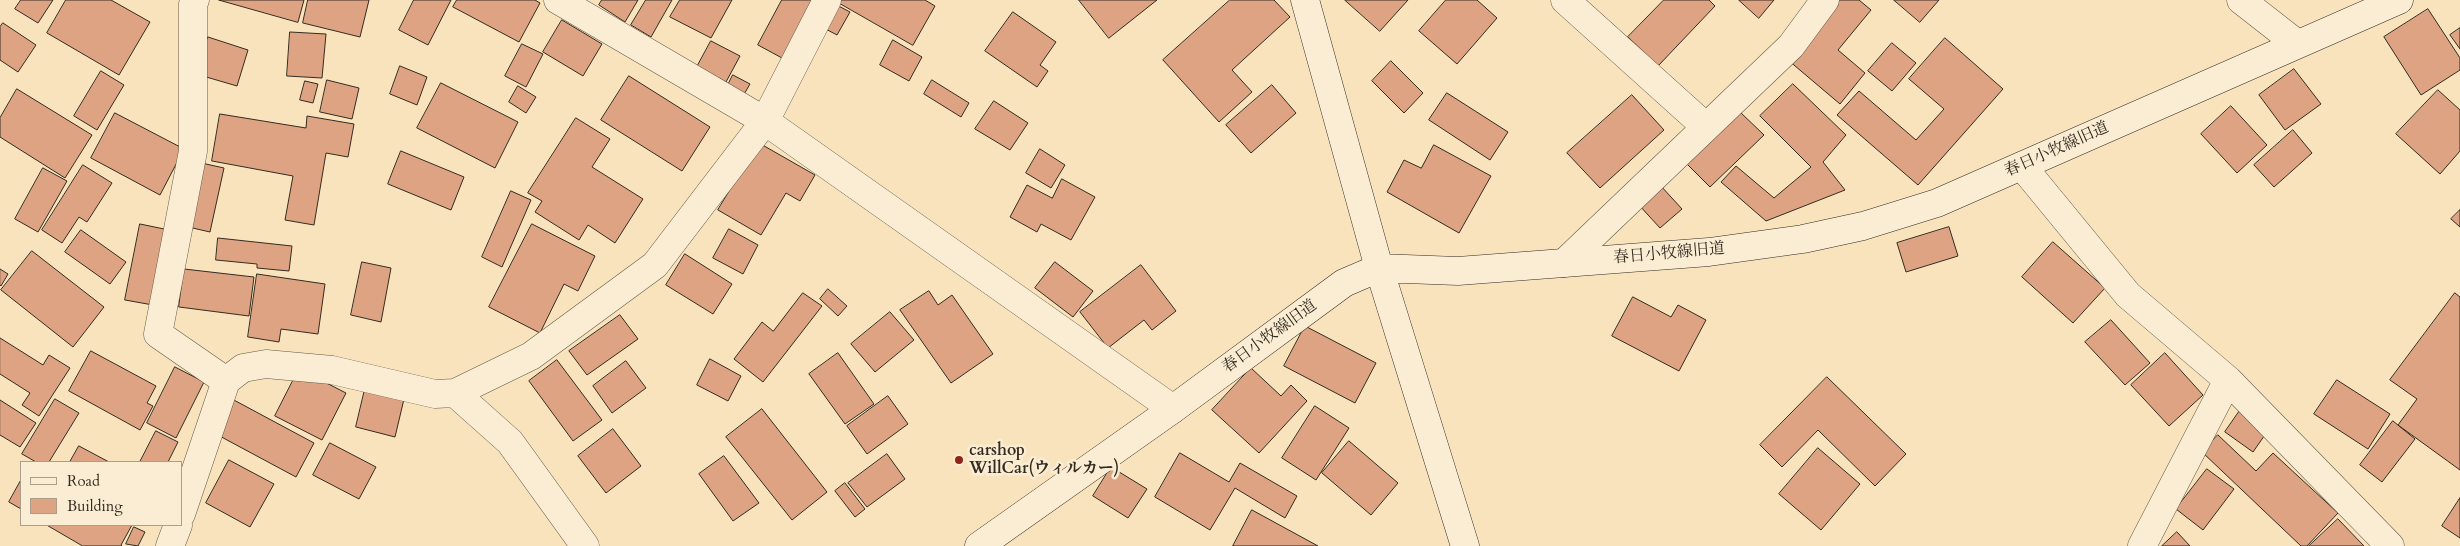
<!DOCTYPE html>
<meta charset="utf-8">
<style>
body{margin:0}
#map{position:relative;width:2460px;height:546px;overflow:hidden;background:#f8e3bd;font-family:Cardo,serif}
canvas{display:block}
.legend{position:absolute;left:20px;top:461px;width:162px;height:65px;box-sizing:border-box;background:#faedd4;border:1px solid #ab9f8c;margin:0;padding:6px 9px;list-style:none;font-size:15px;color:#342b20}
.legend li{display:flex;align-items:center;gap:10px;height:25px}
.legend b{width:25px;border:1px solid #ab9f8c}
</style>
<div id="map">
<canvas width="2460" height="546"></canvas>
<ul class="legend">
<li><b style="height:6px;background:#faedd4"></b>Road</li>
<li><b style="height:14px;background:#dea382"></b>Building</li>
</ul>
</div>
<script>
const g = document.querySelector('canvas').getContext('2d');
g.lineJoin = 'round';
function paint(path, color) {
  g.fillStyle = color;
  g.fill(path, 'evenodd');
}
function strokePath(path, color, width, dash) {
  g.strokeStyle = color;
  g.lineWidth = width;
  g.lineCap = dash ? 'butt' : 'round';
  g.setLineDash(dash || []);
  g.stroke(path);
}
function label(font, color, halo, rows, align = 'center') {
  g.font = font + ' Cardo,"Noto Serif JP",serif';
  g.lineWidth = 5;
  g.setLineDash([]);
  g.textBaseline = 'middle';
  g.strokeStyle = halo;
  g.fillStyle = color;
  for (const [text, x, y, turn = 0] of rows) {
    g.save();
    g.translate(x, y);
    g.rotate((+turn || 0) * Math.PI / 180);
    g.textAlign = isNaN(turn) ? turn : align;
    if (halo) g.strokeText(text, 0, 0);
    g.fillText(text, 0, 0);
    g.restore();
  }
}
const building = new Path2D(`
 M21,0h32l-15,23 -23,-14z
 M66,0h45l39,22 -31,53 -72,-42z
 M219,0h85l-6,22z
 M308,0h61l-9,37 -57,-14z
 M414,0h37l-23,45 -29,-15z
 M457,0h78l5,3 -21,39 -66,-35z
 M602,0h36l-13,22 -26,-17z
 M646,0h26l-21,37 -20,-12z
 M680,0h52l-21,38 -41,-21z
 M782,0h31l-31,58 -24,-13z
 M834,0h91l10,6 -22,39z
 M1079,0h78l-48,38z
 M1230,0h44l16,17 -58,53 20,22 -33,30 -56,-62z
 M1345,0h63l-28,31z
 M1446,0h31l20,18 -40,46 -38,-33z
 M1664,0h45l6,6 -57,60 -30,-29z
 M1739,0h35l-15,18z
 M1839,0h20l12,10 -33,40 27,23 -25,31 -52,-44z
 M1894,0h45l-19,22z
 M833,3l17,9 -13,23 -17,-9z
 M2428,9l32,49v12l-39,25 -37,-58z
 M1013,12l43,30 -16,23 8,6 -11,16 -52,-36z
 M562,20l40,24 -19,32 -40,-24z
 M3,23l33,22 -18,27 -18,-12v-33z
 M2460,28v21l-10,-14z
 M290,32l36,2 -4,44 -35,-2z
 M208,37l40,13 -11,36 -41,-12z
 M1945,38l58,51 -85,96 -81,-70 22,-24 57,49 28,-31 -35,-30z
 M893,40l29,17 -13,24 -29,-16z
 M711,41l29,15 -14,26 -29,-15z
 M1892,43l24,20 -24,28 -24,-20z
 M522,44l21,10 -17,33 -21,-11z
 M1391,61l32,32 -19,20 -32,-32z
 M400,66l27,11 -10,28 -27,-11z
 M2294,69l27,35 -36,26 -26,-35z
 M101,71l23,14 -27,45 -23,-14z
 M733,75l17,9 -7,12 -16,-9z
 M629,76l81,51 -28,44 -81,-51z
 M327,80l32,8 -7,31 -32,-7z
 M932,80l37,23 -8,14 -37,-23z
 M305,81l13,3 -5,19 -13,-3z
 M441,83l77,39 -23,46 -78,-40z
 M1793,84l53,51 -23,27 22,28 -79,31 -45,-39 15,-16 38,32 37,-31 -51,-51z
 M1272,85l24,28 -45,40 -25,-28z
 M518,86l18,11 -10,16 -17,-11z
 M17,89l75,46 -27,43 -65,-41v-19z
 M2438,90l22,20v41l-20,23 -44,-40z
 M1447,93l61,39 -18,28 -61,-40z
 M1632,95l32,35 -64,58 -33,-35z
 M994,101l34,22 -18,27 -35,-21z
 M2231,106l36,39 -30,28 -36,-39z
 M1739,111l25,24 -54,52 -24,-24z
 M115,113l69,36 -24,46 -69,-37z
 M220,114l86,14 1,-12 47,8 -6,33 -22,-4 -12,72 -29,-5 8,-44 -81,-15z
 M576,118l34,21 -18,28 51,32 -28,44 -27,-18 -9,15 -44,-28 7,-11 -14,-8z
 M2293,130l19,23 -38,34 -20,-22z
 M759,143l56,32 -15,26 -14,-8 -25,42 -43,-25z
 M1434,145l57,31 -32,57 -72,-41 17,-32 17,8z
 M1040,149l25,16 -14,23 -25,-15z
 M401,151l63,26 -13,33 -63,-26z
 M197,162l27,6 -14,64 -26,-6z
 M83,165l29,18 -25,39 -8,-5 -17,26 -20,-13z
 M43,168l24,13 -29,51 -23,-13z
 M1062,179l33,18 -24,43 -30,-16 -4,8 -27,-15 17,-32 25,13z
 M1660,185l22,24 -22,19 -22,-24z
 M511,191l20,9 -29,67 -20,-10z
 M2460,210v17l-9,-8z
 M140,224l29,6 -16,75 -28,-5z
 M532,224l63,32 -17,35 -14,-7 -24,49 -51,-26z
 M1949,227l9,29 -52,16 -9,-29z
 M729,229l29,16 -15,29 -30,-16z
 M81,230l45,32 -16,22 -45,-32z
 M218,238l74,8 -3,25 -32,-3v-4l-41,-4z
 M2053,242l52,46 -32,35 -51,-46z
 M32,251l72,56 -31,40 -72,-57z
 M685,254l47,30 -19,30 -47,-29z
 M362,262l29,6 -10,54 -30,-7z
 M1055,262l38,29 -20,26 -38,-29z
 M1141,265l35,46 -24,19 -8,-10 -36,28 -28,-36z
 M0,269l8,5 -7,12 -1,-1z
 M184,269l70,8 -5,39 -70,-9z
 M257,274l68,10 -7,50 -37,-5 -2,13 -31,-5z
 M828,289l19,17 -9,10 -18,-17z
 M929,291l9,14 14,-10 41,59 -42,29 -51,-73z
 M803,293l19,13 -59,76 -29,-23 28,-37 11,9z
 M2455,293l5,4v173l-62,-45 19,-26 -27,-19z
 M1633,297l38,20 7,-12 28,15 -27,51 -67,-35z
 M890,312l24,28 -39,32 -24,-28z
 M620,315l18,24 -51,36 -18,-24z
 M2111,320l39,43 -25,22 -40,-43z
 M1305,326l71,37 -21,40 -71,-37z
 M0,338l43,27 6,-10 21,13 -31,48 -17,-11 8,-12 -30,-19z
 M91,351l65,35 -9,17 6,3 -13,24 -71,-39z
 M838,353l36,51 -29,20 -36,-50z
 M2165,353l38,42 -34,31 -38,-41z
 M710,359l31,17 -13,25 -31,-16z
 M557,360l45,60 -29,21 -44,-60z
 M626,361l20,27 -34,25 -19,-27z
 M175,367l29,15 -28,56 -29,-15z
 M1251,368l30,28 10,-11 16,16 -48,52 -47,-43z
 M299,369l47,24 -24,47 -47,-24z
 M1827,377l79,77 -31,32 -57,-56 -36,37 -22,-22z
 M2337,380l53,34 -22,35 -54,-35z
 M365,389l39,10 -9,38 -39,-10z
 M888,396l20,28 -41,30 -20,-28z
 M55,399l24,14 -30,49h-13l-14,-8z
 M232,399l82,44 -18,34 -82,-44z
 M0,400l36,23 -16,24 -20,-12z
 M1315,406l34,22 -33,52 -34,-22z
 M762,409l65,83 -35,28 -66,-83z
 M2241,409l28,20 -16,23 -28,-20z
 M2393,421l22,18 -33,43 -22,-17z
 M613,429l28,37 -35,27 -28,-37z
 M156,431l22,11 -10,20h-28z
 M2218,435l38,36 17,-18 65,60 -31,33h-6l-99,-94z
 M1349,441l49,42 -27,32 -49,-42z
 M330,443l46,24 -17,32 -46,-24z
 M79,446l30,16h-39z
 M1818,448l42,36 -39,46 -42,-36z
 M1180,453l49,29 11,-19 57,33 -12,22 -50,-30 -25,42 -55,-33z
 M887,454l18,25 -38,28 -19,-24z
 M724,456l35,47 -26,18 -34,-47z
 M229,460l45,24 -24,43 -44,-24z
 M1111,467l36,22 -19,29 -35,-22z
 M2207,469l27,20 -31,41 -27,-21z
 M21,480v29l-12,-7z
 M845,483l20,26 -10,8 -20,-26z
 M2460,498v40l-18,-12z
 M1252,510l66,36h-85z
 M2338,519l26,27h-55z
 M47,525h85l-11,20 1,1h-39z
 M134,527l11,5 -7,14 -12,-2z
 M2177,532l13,14h-28z`);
const street = new Path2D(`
 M195,0l-2,4v147l-35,183 68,47
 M558,0l207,121 408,288
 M1565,0l141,127
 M2241,0l55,43
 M2022,166l106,129 100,85 162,166
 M1564,263l227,-217 34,-46
 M455,393l55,49 75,104
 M181,514l45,-133 17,-13 23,-4 66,6 103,24 20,-1 76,-37 124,-91 110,-144 62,-121
 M170,546l8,-21
 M2142,546l86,-166`);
const secondary = new Path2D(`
 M1305,0l74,268 86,278
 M979,546l194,-137 171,-126 35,-15 79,3 251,-19 94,-13 60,-13 74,-23 462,-203`);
const markers = [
 [959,460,5,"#8f2418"]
];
const streetNames = [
 ["春日小牧線旧道",2057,150,-24],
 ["春日小牧線旧道",1669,254,-5],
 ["春日小牧線旧道",1270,337,-36]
];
const poiNames = [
 ["carshop",969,451],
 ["WillCar(ウィルカー)",969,469]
];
paint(building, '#dea382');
strokePath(building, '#342b20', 1);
strokePath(street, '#655947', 29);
strokePath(secondary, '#342b20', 29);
strokePath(street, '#faedd4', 28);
strokePath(secondary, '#faedd4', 28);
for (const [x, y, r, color] of markers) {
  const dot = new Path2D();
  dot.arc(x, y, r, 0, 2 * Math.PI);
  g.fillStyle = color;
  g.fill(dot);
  strokePath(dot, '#faedd4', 2);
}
label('16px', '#342b20', '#faedd4', streetNames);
label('bold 16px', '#342b20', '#faedd4', poiNames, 'left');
</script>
